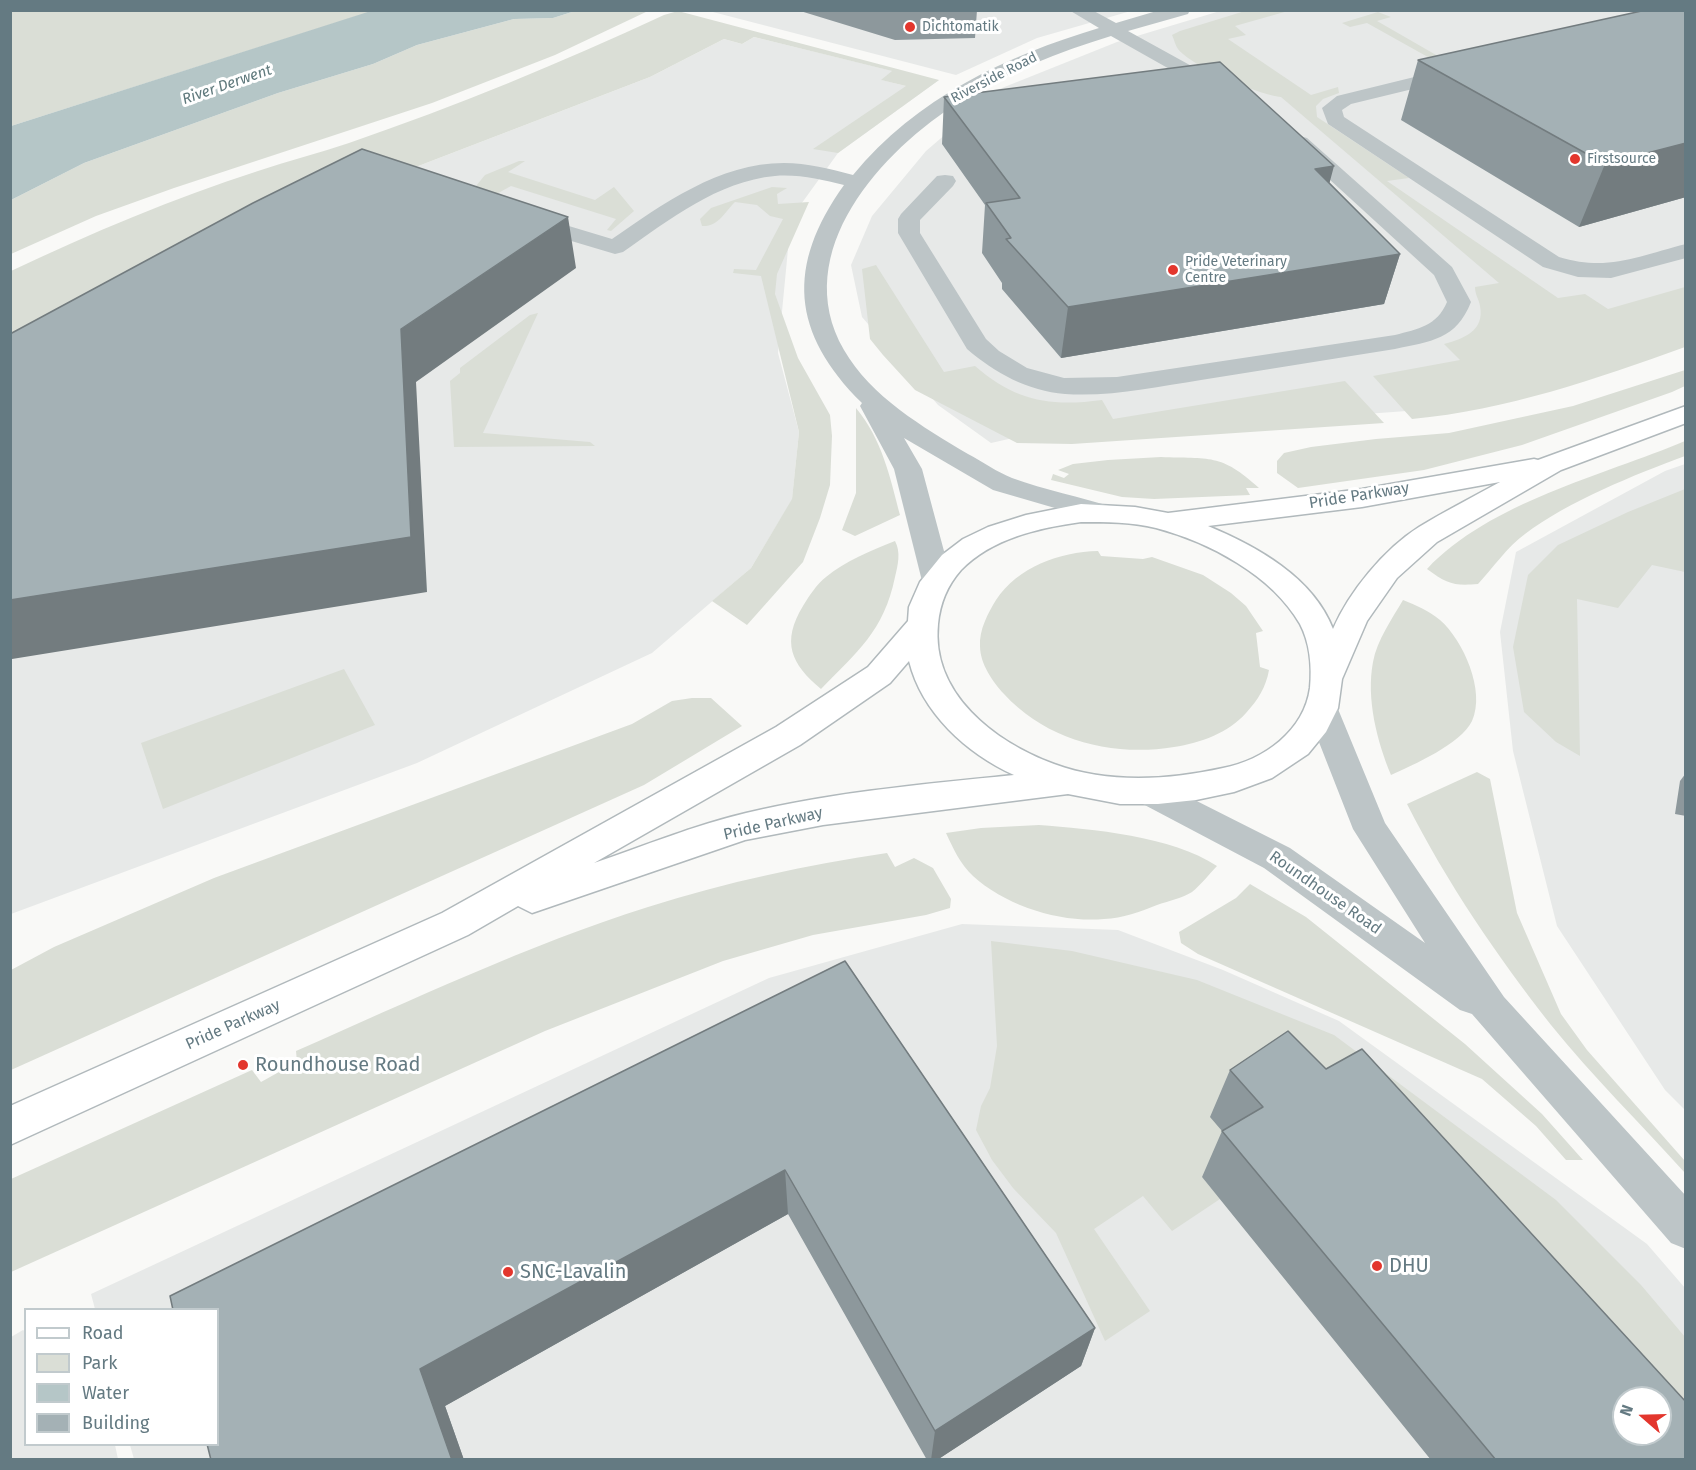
<!DOCTYPE html>
<style>
body{margin:0}
#map{position:relative;width:1696px;height:1470px;overflow:hidden;background:#f9f9f7;font-family:"Fira Sans",sans-serif}
canvas{display:block}
.frame{position:absolute;inset:0;border:12px solid #647a82;pointer-events:none}
.legend{position:absolute;left:24px;top:1308px;width:195px;height:138px;box-sizing:border-box;background:#fff;border:2px solid #c1cacd;margin:0;padding:8px 10px;list-style:none;font-size:18px;color:#647a82}
.legend li{display:flex;align-items:center;gap:12px;height:30px}
.legend b{width:30px;border:2px solid #c1cacd}
.north{position:absolute;left:1612px;top:1386px;width:60px;height:60px;box-sizing:border-box;background:#fff;border:2px solid #c1cacd;border-radius:50%;rotate:290deg;font-size:16px;font-weight:700;line-height:24px;text-align:center;color:#647a82}
.north::after{content:'';display:block;margin:auto;width:21px;height:27px;background:#e3362d;clip-path:polygon(50% 0,100% 100%,50% 72%,0 100%)}
</style>
<div id="map">
<canvas width="1696" height="1470"></canvas>
<div class="frame"></div>
<ul class="legend">
<li><b style="height:8px;background:#fff"></b>Road</li>
<li><b style="height:16px;background:#daded6"></b>Park</li>
<li><b style="height:16px;background:#b5c6c7"></b>Water</li>
<li><b style="height:16px;background:#a4b1b5"></b>Building</li>
</ul>
<div class="north">N</div>
</div>
<script>
const g = document.querySelector('canvas').getContext('2d');
g.lineJoin = 'round';
function paint(path, color) {
  g.fillStyle = color;
  g.fill(path, 'evenodd');
}
function strokePath(path, color, width, dash) {
  g.strokeStyle = color;
  g.lineWidth = width;
  g.lineCap = dash ? 'butt' : 'round';
  g.setLineDash(dash || []);
  g.stroke(path);
}
function label(font, color, halo, rows, align = 'center') {
  g.font = font + ' "Fira Sans",sans-serif';
  g.lineWidth = 6;
  g.setLineDash([]);
  g.textBaseline = 'middle';
  g.strokeStyle = halo;
  g.fillStyle = color;
  for (const [text, x, y, turn = 0] of rows) {
    g.save();
    g.translate(x, y);
    g.rotate((+turn || 0) * Math.PI / 180);
    g.textAlign = isNaN(turn) ? turn : align;
    if (halo) g.strokeText(text, 0, 0);
    g.fillText(text, 0, 0);
    g.restore();
  }
}
const built = new Path2D(`
 M709,11h422l-94,27 -81,37z
 M1220,11h465v309l-223,87 -262,19 -156,5 -53,12 -53,-38 -76,-88 -11,-52 21,-49 54,-65 71,-61 120,-48z
 M754,37l139,34 -11,9 24,6 33,-6 -101,73 -47,65 -13,135 21,79 -7,68 -41,68 -99,85 -235,110 -406,151v-565l298,-141 341,-131 74,-38 18,5z
 M1685,464v646l-20,-20 -108,-164 -44,-175 -13,-119 16,-80 149,-81z
 M962,924l156,6 105,40 116,51 308,223 38,44v171h-1551l-4,-14 88,-1v-134l-123,-1 -4,-15 678,-316zM1624,1398h36v36h-36z
 M23,1330l3,2v112l89,1 3,14h-107v-122z`);
const green = new Path2D(`
 M10,11h363l-362,115z
 M575,11h73l-93,44 -123,48 -258,85 -78,28 -85,38v-54l73,-37 194,-70 95,-29 44,-19 97,-26 39,-1z
 M678,11l261,69 -101,73 -25,-4 93,-63 -25,-6 11,-9 -138,-34 -12,7 -18,-5 -74,38 -341,131 -298,141v-78c80,-38 163,-73 247,-100 30,-10 61,-18 91,-28 107,-37 212,-80 315,-128z
 M1245,11h43l-53,15 11,9 -18,4 83,56 27,-8 1,6 -16,6 -7,7 1,11 92,61 -22,3 171,117 27,-4 23,15 77,-22v60c-89,32 -178,63 -273,72l-39,-43 87,-16 -16,-16c19,-5 41,-13 36,-38 -1,-7 -5,-11 -5,-19l24,-4 -218,-186c-22,-2 -90,-31 -103,-48 -3,-4 -4,-10 -6,-14l8,-4z
 M1378,12l13,5 -14,4 73,42 -6,3 -77,-43 -17,4 -8,-4z
 M519,161h6l-17,11 87,28 19,-13 20,24 -23,20 -4,-1 9,-11 -105,-33 -20,11 -12,-4 -3,-7 9,-11z
 M772,187l15,1 -10,6 1,10 31,-2 -32,72 -2,20 23,64 32,57 2,21 -2,49 -10,33 -17,44 -56,63 -35,-24 39,-33 41,-69 7,-67 -38,-156 -28,-3 1,-4 22,1 27,-51 -13,-3 -13,-11 -22,-3c-10,10 -17,25 -33,24l-2,-7 11,-11z
 M876,265l68,107 31,-6c40,35 75,41 127,34l11,19 232,-38 39,42 -312,21 -55,-1 -102,-53 -32,-35 -13,-16 -8,-70z
 M538,313l-55,120 107,9 5,4 -141,1 -4,-66 10,-8v-5l70,-53z
 M1685,370v16l-13,6 -150,53 -98,25 -126,18 -21,-15v-12l7,-8 27,-6 65,-8 73,-6 124,-27z
 M856,408c26,31 34,69 44,107l-45,21 -13,-6 14,-37z
 M1685,441v15c-49,18 -118,46 -160,78 -18,13 -32,34 -47,50 -24,2 -31,0 -51,-15 63,-67 175,-93 258,-128z
 M1161,457c48,2 60,-4 98,31h-13l4,7 -96,4 -32,-2 -71,-17 2,-6 11,4 5,-4 -11,-4 15,-6 35,-4z
 M1685,489v83l-33,-7 -34,43 -41,-9 3,157 -24,-14 -32,-30 -11,-65 15,-72 30,-30 70,-33z
 M895,541c6,11 3,24 0,36 -11,54 -38,75 -74,112 -30,-25 -40,-47 -18,-83 6,-10 14,-22 23,-29 19,-16 46,-27 69,-36z
 M1098,551l3,5 42,3 9,-2 51,18 28,18 15,13 17,25 -7,2 4,34 9,3c-3,17 -11,30 -23,43 -18,20 -45,30 -72,34 -61,10 -127,-6 -170,-53 -11,-12 -24,-30 -24,-48 -1,-16 8,-33 16,-46 22,-33 63,-48 102,-49z
 M1403,600c13,5 26,11 37,20 23,20 46,71 32,101 -11,23 -59,44 -81,54 -14,-34 -25,-76 -18,-113 4,-22 19,-43 30,-62z
 M344,669l31,56 -212,84 -22,-66z
 M692,698h19l31,28 -98,59 -633,285v-100l43,-23 160,-69 418,-154 40,-23z
 M1477,772l13,7 27,134 44,101 26,36 98,111v12c-44,-49 -92,-96 -134,-148 -54,-69 -104,-142 -144,-221z
 M1039,825c53,4 133,11 178,41 -8,8 -16,19 -25,26 -9,6 -24,9 -35,13 -17,7 -34,13 -53,14 -44,4 -98,-13 -131,-43 -13,-12 -20,-28 -27,-43l35,-5z
 M887,853l8,14 19,-9 19,10 18,31 -1,9 -24,7 -113,20 -90,26 -178,70 -534,241v-93l241,-109 9,12 36,-20 -1,-11c116,-51 232,-106 352,-144 79,-25 158,-42 239,-54z
 M1250,884l56,33 159,127 77,70 41,46h-17l-30,-34 -54,-47 -284,-125 -17,-11 -2,-11 57,-34z
 M991,941l81,10 125,29 137,55 222,165 85,85 44,52v121l-25,-60 -419,-245 -39,24 18,22 -48,32 -29,-35 -49,33 56,82 -45,30 -49,-108 -43,-45 -21,-28 -16,-30 5,-24 9,-18 7,-42z`);
const water = new Path2D(`
 M374,10l201,1 -22,7 -39,1 -97,26 -44,19 -95,29 -194,70 -73,37v-74z`);
const minor = new Path2D(`
 M1069,10h23l24,13 44,-13h30l-2,4 -60,17 98,54 3,4 -3,4h-14l-101,-57c-52,16 -104,36 -150,65 -79,49 -173,151 -117,249 27,47 79,77 124,104 15,8 29,18 44,24 33,12 68,19 101,29l4,6 -4,6 -10,3 -110,-32 -89,-52 18,31 30,112 -4,7 -11,3 -11,-3 -4,-7 -28,-112 -34,-63 2,-3c-71,-70 -76,-137 -18,-218 -22,-5 -45,-11 -69,-9 -57,5 -106,44 -152,76l-8,2 -94,-28 -3,-5 3,-5 8,-2 83,25c51,-35 107,-76 172,-76 23,0 46,6 69,12 63,-77 153,-119 246,-147z
 M1455,67l7,2 2,4 -2,4 -111,27 -9,6 2,7 215,140c49,15 79,-1 127,-13v14l-75,20 -33,-1 -35,-10 -215,-143 -6,-16 15,-12z
 M1300,136l7,2 145,129 19,35c-15,38 -40,39 -76,47 -65,10 -129,21 -194,31 -45,7 -90,17 -136,14 -37,-3 -70,-21 -98,-45l-69,-116v-14l3,-5 36,-38 8,-1 8,1 3,5 -3,5 -33,34v13l66,106 13,12 28,17 37,10 53,-1 278,-42c23,-6 42,-9 52,-33l-13,-27 -141,-129 -3,-4 3,-4z
 M1322,697l11,4 5,8 47,114 119,174 182,199v53l-15,-6 -199,-229 -12,-4 -196,-142 -125,-66 -5,-9 5,-9 12,-4 12,4 127,64 135,95 -72,-114 -47,-120 5,-8z`);
const major = new Path2D(`
 M1686,406v17l-125,47 -124,72 -40,36 -30,43 -25,58 -4,29 -12,24 -18,22 -36,24 -38,14 -38,8 -38,4h-38l-52,-10 -245,31 -78,15 -213,73 -14,-7 -50,29 -458,210v-39l432,-193 334,-186 92,-60 40,-46 1,-14 11,-25 22,-27 21,-16 25,-12 38,-12 55,-11 54,3 33,6 194,-24 172,-30 4,1zM1500,482c-27,15 -55,29 -81,45 -35,22 -70,65 -86,102 -20,-52 -77,-83 -125,-103l154,-19zM1081,522c25,0 51,0 75,6 53,14 116,47 144,96 10,19 12,43 10,64 -6,43 -46,72 -87,80 -54,12 -115,16 -169,-4 -59,-22 -123,-70 -116,-140 2,-21 9,-38 23,-54 31,-32 78,-42 120,-48zM909,661c13,52 57,92 105,114 -90,9 -180,17 -268,38 -51,12 -102,33 -152,50l206,-118 90,-62z`);
const wall = new Path2D(`
 M797,10h180l-2,28 -80,2z
 M1686,10v187l-107,30 -178,-107 17,-60z
 M944,97l386,86 70,71 -16,50 -323,54 -59,-69v-6l-20,-30 3,-48 -43,-61z
 M1686,773v43l-11,-2 5,-33z
 M845,961l250,367 -14,38 -144,94h-10l-139,-246 -343,192 19,54h-253z
 M1326,1069l360,391h-255l-229,-283 20,-46 -12,-14 20,-47z`);
const shadedWall = new Path2D(`
 M1686,143v54l-107,30 26,-63z
 M1334,166l-13,49 -6,-46z
 M568,217l8,51 -160,114 11,210 -415,67 -2,1v-60l391,-271z
 M1400,254l-16,50 -323,54 7,-51z
 M785,1170l3,44 -343,192 19,54h-12l-32,-91z
 M1095,1328l-14,38 -144,94h-6l4,-29z`);
const building = new Path2D(`
 M1646,10h40v133l-81,21 -187,-104z
 M1220,62l114,104 -19,3 85,85 -332,53 -62,-68 5,-1 -25,-35 34,-5 -76,-101z
 M362,149l206,68 -167,112 10,208 -401,63v-266l243,-131z
 M845,961l250,367 -160,103 -150,-261 -365,199 32,91h-241l-4,-16h11v-134h-45l-3,-14z
 M1288,1031l38,38 36,-20 324,353v58h-190l-274,-329 41,-24 -33,-37zM1624,1398h36v36h-36z`);
const markers = [
 [910,27,6,"#e3362d"],
 [1575,159,6,"#e3362d"],
 [1173,270,6,"#e3362d"],
 [243,1065,6,"#e3362d"],
 [1377,1266,6,"#e3362d"],
 [508,1272,6,"#e3362d"]
];
const farPoinames = [
 ["Dichtomatik",922,27],
 ["Firstsource",1587,159],
 ["Pride Veterinary",1185,262],
 ["Centre",1185,278]
];
const farStreetnames = [
 ["Riverside Road",994,78,-27]
];
const farWaternames = [
 ["River Derwent",227,85,-19]
];
const streetNames = [
 ["Pride Parkway",1359,496,-9],
 ["Pride Parkway",773,824,-13],
 ["Roundhouse Road",1325,893,35],
 ["Pride Parkway",233,1025,-24]
];
const nearPoinames = [
 ["Roundhouse Road",255,1065],
 ["DHU",1389,1266],
 ["SNC-Lavalin",520,1272]
];
paint(built, '#e7e9e8');
paint(green, '#daded6');
paint(water, '#b5c6c7');
strokePath(major, '#b1b9bc', 3);
paint(minor, '#bdc5c7');
paint(major, '#fff');
paint(wall, '#8d989c');
paint(shadedWall, '#737c7f');
paint(building, '#a4b1b5');
strokePath(building, '#737c7f', 1.5);
for (const [x, y, r, color] of markers) {
  const dot = new Path2D();
  dot.arc(x, y, r, 0, 2 * Math.PI);
  g.fillStyle = color;
  g.fill(dot);
  strokePath(dot, '#fff', 2);
}
label('14px', '#647a82', '#fff', farPoinames, 'left');
label('14px', '#647a82', '#fff', farStreetnames);
label('italic 15px', '#5f797c', '#fff', farWaternames);
label('16px', '#647a82', '#fff', streetNames);
label('20px', '#647a82', '#fff', nearPoinames, 'left');
</script>
